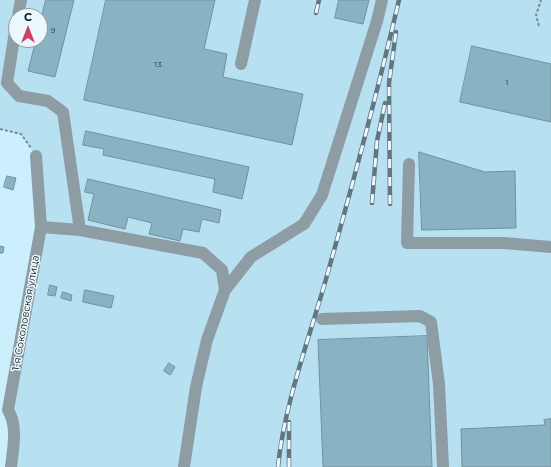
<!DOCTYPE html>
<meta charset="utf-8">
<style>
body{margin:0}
#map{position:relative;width:551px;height:467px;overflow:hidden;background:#cceffd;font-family:Montserrat,sans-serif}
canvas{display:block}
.north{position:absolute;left:8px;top:8px;width:40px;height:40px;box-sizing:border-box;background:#ebf8fe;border:1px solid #909ca2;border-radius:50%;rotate:0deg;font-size:11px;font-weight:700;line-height:16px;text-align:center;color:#071318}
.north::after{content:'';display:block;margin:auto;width:14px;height:18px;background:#d2415b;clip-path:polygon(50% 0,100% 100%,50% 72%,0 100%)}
</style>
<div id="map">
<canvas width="551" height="467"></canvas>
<div class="north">С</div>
</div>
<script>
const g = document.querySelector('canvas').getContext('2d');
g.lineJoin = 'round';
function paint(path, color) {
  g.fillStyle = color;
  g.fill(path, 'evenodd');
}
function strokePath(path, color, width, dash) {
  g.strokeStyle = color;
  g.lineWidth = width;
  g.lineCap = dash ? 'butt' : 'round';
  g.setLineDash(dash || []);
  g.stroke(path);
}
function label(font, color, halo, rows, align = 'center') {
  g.font = font + ' Montserrat,sans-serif';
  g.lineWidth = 3;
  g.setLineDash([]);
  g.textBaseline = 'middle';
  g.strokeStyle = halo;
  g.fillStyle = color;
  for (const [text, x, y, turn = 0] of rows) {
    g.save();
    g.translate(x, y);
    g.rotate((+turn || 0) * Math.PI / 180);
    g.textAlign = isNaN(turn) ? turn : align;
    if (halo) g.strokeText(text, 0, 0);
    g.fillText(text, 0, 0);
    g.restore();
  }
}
const built = new Path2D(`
 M0,0h551v467h-540l1,-50 29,-190 -5,-71 -15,-22 -21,-5zM16,16h24v24h-24z`);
const building = new Path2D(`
 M46,0h28l-19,77 -27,-6 8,-31h4v-17z
 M106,0h109l-11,49 23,5 -4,23 80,17 -11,51 -208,-45z
 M339,0h30l-6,24 -28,-6z
 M472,46l79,18v58l-91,-20z
 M86,131l163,36 -7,32 -29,-7 2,-13 -112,-24 1,-6 -21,-4z
 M419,152l66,20 30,-1 1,57 -94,2z
 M7,176l9,2 -3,12 -9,-3z
 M88,179l133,31 -2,13 -17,-4 -3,13 -16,-3 -3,12 -31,-7 3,-11 -24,-6 -3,12 -37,-9 6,-26 -9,-2z
 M0,246l4,1 -1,6h-3z
 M50,285l7,2 -2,9 -7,-1z
 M85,290l29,6 -3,12 -28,-6z
 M63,292l9,3 -1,6 -10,-3z
 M427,336l5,131h-109l-5,-127z
 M169,363l6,4 -5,8 -6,-4z
 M551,419v48h-89l-1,-38 84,-4 -1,-5z`);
const path = new Path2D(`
 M539,26l-3,-11 5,-15
 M0,129l21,5 10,14`);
const minor = new Path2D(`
 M18,16l3,-16
 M16,25l-9,58 12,13 29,5 15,11 17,118
 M241,64l14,-64
 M409,164l-2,79h97l47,4
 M41,227l39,3 123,23 19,17 3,20
 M322,319l98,-3 11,6 8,62 4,83
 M11,467c2,-18 7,-41 -3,-57l33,-183 -5,-71
 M184,467l12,-80 11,-47 18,-50 26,-33 53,-33 18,-29 55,-174 5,-21`);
const rail = new Path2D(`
 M316,13l3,-13
 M372,203l5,-62 8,-38
 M390,204l-1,-121 7,-51
 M289,422v45
 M278,467c6,-62 31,-128 48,-188 26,-92 51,-185 73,-279`);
const numberNames = [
 ["9",53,31],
 ["13",158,65],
 ["1",507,83]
];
const streetNames = [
 ["1-я Соколовская улица",26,313,-80]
];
paint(built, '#b7e0f1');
paint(building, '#89b2c2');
strokePath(building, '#72929f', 1);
strokePath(path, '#758e98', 2, [3, 2]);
strokePath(minor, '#8e9da3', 12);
strokePath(rail, '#607680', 4.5);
strokePath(rail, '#ebf8fe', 3, [9]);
label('8px', '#283b42', null, numberNames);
label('10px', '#071318', '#ebf8fe', streetNames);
</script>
